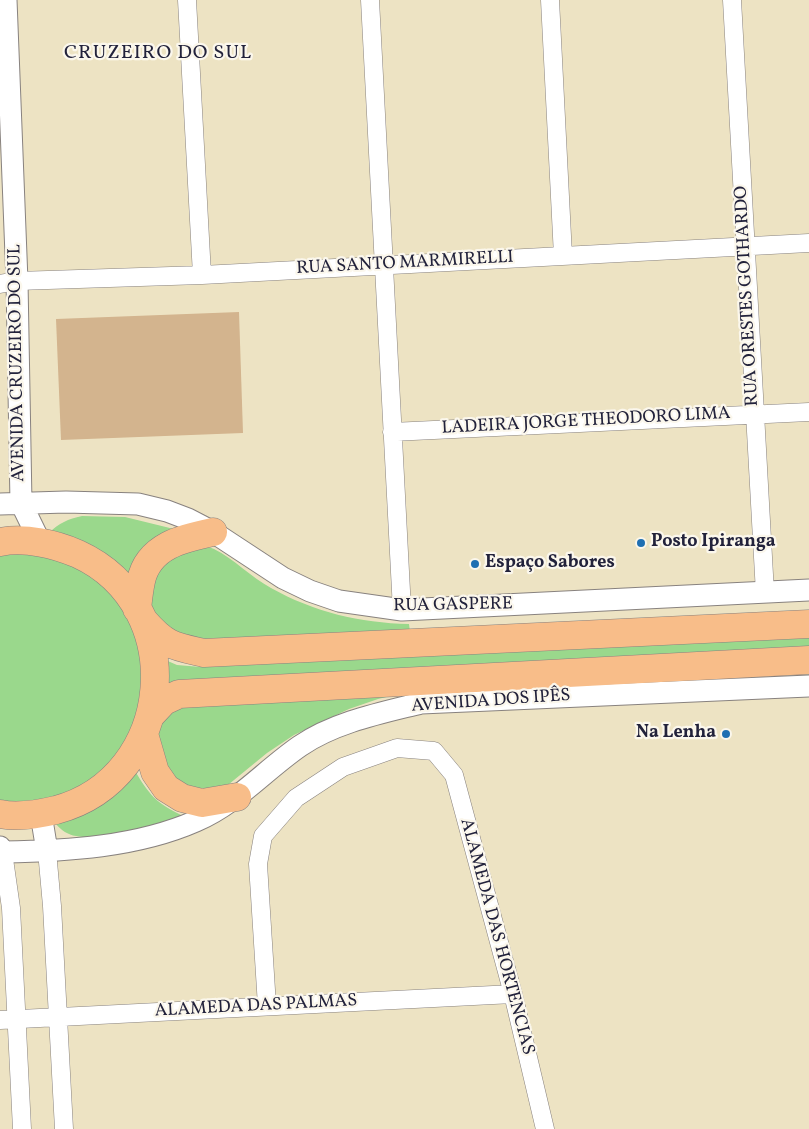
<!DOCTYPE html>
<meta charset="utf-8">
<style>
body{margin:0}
canvas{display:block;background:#ede3c3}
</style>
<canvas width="809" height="1129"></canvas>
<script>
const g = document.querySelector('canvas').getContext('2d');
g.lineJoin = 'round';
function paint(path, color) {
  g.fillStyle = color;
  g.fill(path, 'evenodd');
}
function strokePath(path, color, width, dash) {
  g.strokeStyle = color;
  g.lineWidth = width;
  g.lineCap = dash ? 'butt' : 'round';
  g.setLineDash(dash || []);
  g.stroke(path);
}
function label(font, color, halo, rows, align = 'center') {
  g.font = font + ' Vollkorn,serif';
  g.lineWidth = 4.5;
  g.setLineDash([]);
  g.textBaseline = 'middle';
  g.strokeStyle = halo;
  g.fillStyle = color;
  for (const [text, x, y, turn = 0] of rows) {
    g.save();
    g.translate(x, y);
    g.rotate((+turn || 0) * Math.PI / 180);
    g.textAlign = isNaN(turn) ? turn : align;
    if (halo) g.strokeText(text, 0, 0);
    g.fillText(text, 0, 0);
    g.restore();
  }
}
const green = new Path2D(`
 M82,516l43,1 49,12 -46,51 -79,-47c10,-10 19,-14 33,-17z
 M199,546c5,1 11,1 15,3 20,10 37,28 57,39 43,24 89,35 138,36l1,8 -204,10 -43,-13 -14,-23v-16l12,-29z
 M27,550l42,9 34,21 26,31 15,37 2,40 -10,39 -22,33 -31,26 -38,14 -40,2 -5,-1v-248z
 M809,635v15l-645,36 -1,-27 14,6 24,2z
 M411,691l-33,8 -29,10 -55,26 -27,18 -44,36 -18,5 -37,-15 -14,-44 16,-28z
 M134,769c15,26 22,34 49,47 -26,10 -80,26 -107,20 -8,-1 -15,-6 -20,-12l27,-10 19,-11z`);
const building = new Path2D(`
 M239,312l4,121 -182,7 -5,-121z`);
const minor = new Path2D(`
 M187,0l15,275
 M370,0l32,610
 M550,0l13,256
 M732,0l33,593
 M0,284l17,-3 185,-6 607,-32
 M392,432l417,-20
 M47,851l5,55 12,223
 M0,852h3l8,56 11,221
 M267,1006l-9,-142 5,-28 33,-38 47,-31 54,-19 37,3 20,24 59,219 32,135
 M0,1020l513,-26`);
const tertiary = new Path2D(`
 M6,0l11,281 4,222 19,39
 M0,504l66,-2 72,2 29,7 21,8 25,13 70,46 27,13 29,10 63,9 407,-20
 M41,814l6,37
 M0,847l3,5c64,-1 134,-5 193,-31 40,-17 69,-51 104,-75 35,-24 81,-33 121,-43l388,-17`);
const primary = new Path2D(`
 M0,542c25,-5 55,2 78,12 113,52 98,224 -22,256 -17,4 -38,8 -56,4
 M137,609c1,-9 2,-19 4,-28 7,-35 42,-43 72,-49
 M144,621c22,25 29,25 60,32l605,-29
 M150,716l14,-15 15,-7 630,-34
 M144,734l11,38 11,16 16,10 20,5 35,-6`);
const markers = [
 [641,543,5,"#1f6fb2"],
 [475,564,5,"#1f6fb2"],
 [726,734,5,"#1f6fb2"]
];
const streetNames = [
 ["RUA SANTO MARMIRELLI",405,264,-3],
 ["RUA ORESTES GOTHARDO",748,296,-93],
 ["AVENIDA CRUZEIRO DO SUL",18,363,-91],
 ["LADEIRA JORGE THEODORO LIMA",586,422,-3],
 ["RUA GASPERE",453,606,-1],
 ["AVENIDA DOS IPÊS",491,702,-4],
 ["ALAMEDA DAS HORTENCIAS",496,937,75],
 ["ALAMEDA DAS PALMAS",256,1007,-3]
];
const poiNames = [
 ["Posto Ipiranga",651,543],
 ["Espaço Sabores",485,564],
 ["Na Lenha",716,734,"right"]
];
const quarterNames = [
 ["CRUZEIRO DO SUL",158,54]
];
paint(green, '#9ad88c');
paint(building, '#d3b48e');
strokePath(minor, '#88827f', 19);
strokePath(tertiary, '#88827f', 23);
strokePath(primary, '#88827f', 29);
strokePath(minor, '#fff', 18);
strokePath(tertiary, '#fff', 21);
strokePath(primary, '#f8bd89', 28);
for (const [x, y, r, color] of markers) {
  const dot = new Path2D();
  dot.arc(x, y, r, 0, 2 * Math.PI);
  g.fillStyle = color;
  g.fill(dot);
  strokePath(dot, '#fbf7ec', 2);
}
label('18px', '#22223b', '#fbf7ec', streetNames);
label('bold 18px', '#22223b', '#fbf7ec', poiNames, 'left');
g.letterSpacing = '1px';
label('20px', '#22223b', '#fbf7ec', quarterNames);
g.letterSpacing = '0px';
</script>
